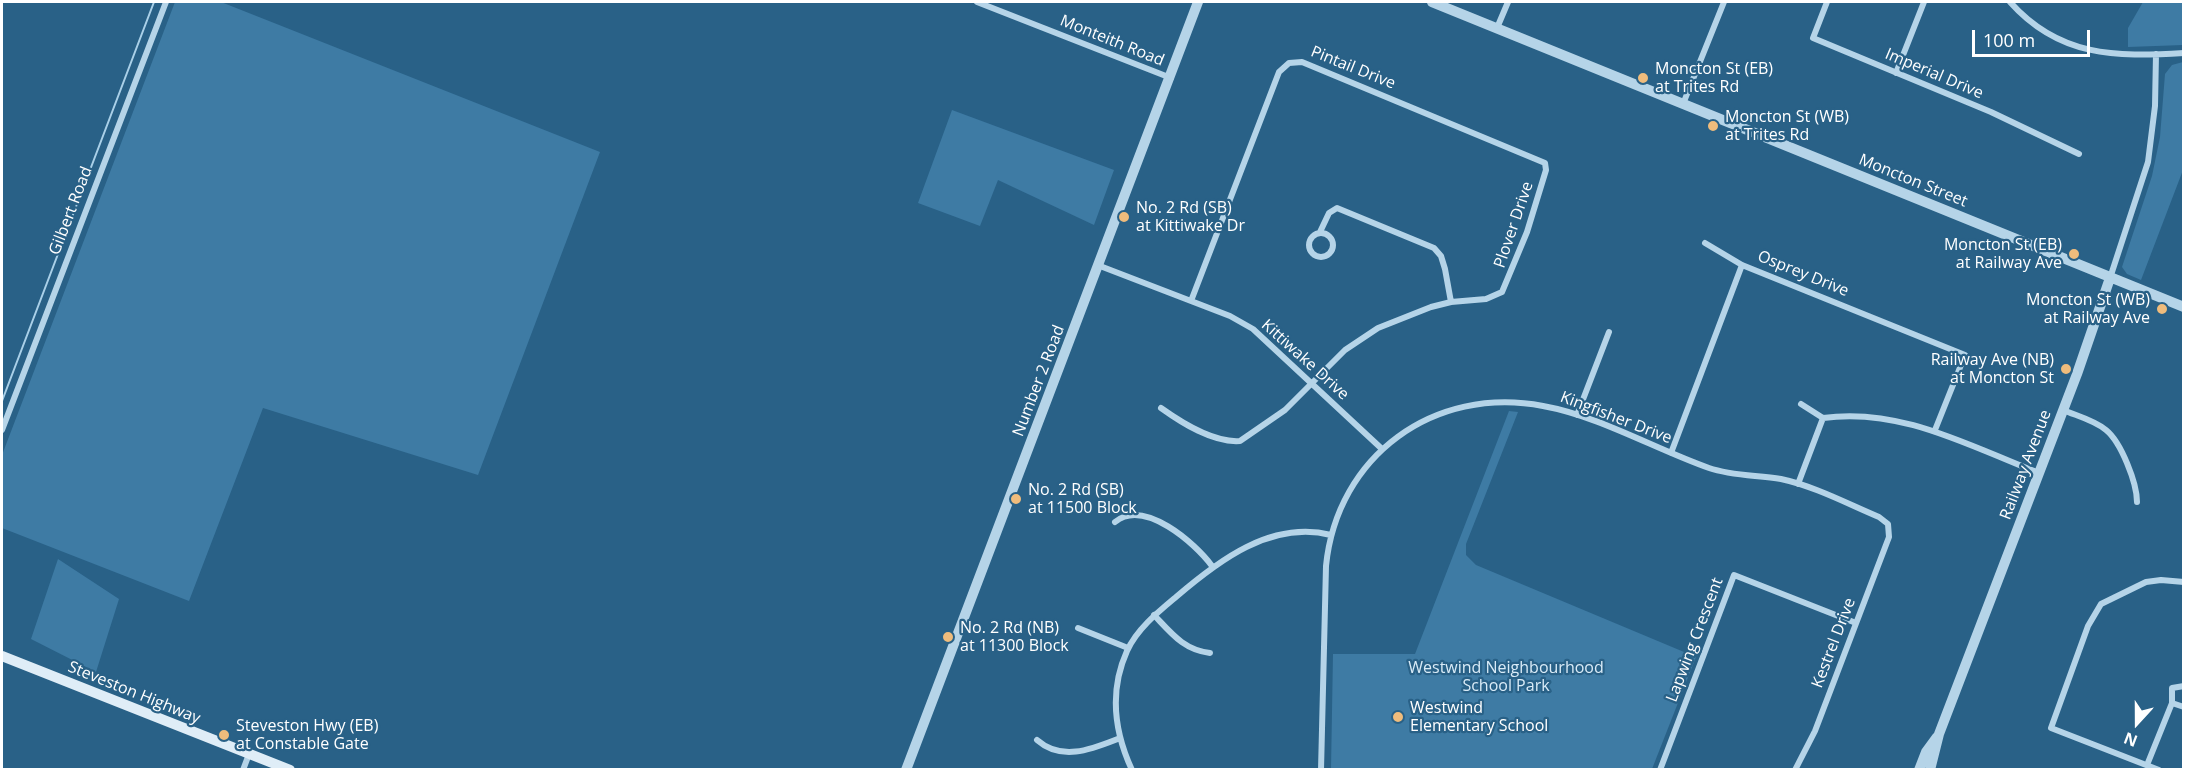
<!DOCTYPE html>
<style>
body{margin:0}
#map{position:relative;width:2185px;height:771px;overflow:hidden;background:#296187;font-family:"Open Sans",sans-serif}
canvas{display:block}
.frame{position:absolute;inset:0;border:3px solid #fff;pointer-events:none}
.north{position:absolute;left:2107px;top:693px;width:60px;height:60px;-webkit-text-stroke:4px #296187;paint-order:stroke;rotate:201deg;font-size:16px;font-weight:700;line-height:24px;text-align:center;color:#fff}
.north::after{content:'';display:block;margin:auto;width:21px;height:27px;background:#fff;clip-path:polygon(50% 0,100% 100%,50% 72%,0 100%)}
.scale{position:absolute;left:1972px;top:30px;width:118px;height:27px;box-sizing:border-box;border:3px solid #fff;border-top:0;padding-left:8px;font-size:18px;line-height:21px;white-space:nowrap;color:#fff;-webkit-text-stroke:4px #296187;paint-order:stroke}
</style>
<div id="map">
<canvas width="2185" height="771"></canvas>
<div class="frame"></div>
<div class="north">N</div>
<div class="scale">100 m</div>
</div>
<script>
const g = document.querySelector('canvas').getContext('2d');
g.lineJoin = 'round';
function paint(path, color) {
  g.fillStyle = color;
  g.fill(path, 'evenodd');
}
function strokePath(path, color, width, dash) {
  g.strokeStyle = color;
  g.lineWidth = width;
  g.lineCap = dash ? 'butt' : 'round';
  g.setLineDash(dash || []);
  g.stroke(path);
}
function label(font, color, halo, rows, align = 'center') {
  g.font = font + ' "Open Sans",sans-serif';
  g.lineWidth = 4.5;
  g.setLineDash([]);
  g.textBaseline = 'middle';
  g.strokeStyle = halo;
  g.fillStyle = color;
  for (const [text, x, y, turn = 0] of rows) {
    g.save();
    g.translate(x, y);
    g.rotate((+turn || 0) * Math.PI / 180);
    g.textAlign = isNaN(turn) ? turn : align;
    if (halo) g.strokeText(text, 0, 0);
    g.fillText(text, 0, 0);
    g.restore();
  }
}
const green = new Path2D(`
 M175,2h46l379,150 -122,323 -215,-67 -74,193 -187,-73v-73z
 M2143,2h40v43l-55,2v-19z
 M2183,62v108l-42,110 -14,-6 -5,-7 30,-91 8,-39 5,-63 7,-9z
 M952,110l162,60 -20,55 -96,-45 -18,46 -62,-23z
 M1509,411l9,1 -52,132v11l10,10 220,92 -44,112h-321l2,-115h82z
 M58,559l61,40 -23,73 -65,-33z`);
const stream = new Path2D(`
 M2,401l152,-399`);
const minor = new Path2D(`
 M977,2l194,76
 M1827,2l-14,36 178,74 88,42
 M2010,2c49,55 105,55 174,51
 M1497,28l11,-26
 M1896,73l28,-71
 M1683,104l41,-102
 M1320,232l9,-19 8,-5 97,40 7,8 4,13 6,33
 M1309 245a12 12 0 1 1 24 0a12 12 0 1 1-24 0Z
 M1705,243l37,22 223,90 -30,75
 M1100,266l130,50 23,13 129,120
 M2110,278l38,-116 7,-56 1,-52
 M1801,404l22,14
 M1161,408c21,15 52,35 79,33l45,-31 60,-60 33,-22 53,-21 20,-5 35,-3 16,-7 25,-60 19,-62 -1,-7 -243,-101 -13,1 -10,9 -88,229
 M2063,410c14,6 31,10 43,20 15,12 31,53 31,72
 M1577,415l32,-83
 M2,430l164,-428
 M1671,453l71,-188
 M1798,484l25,-66c77,-11 146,28 216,55
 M1115,522c29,-24 80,21 97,44
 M1154,615c18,19 30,35 56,38
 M1078,628l50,20
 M2172,703l12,4
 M1037,740c25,22 55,9 83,-2
 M2147,765l25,-62v-15l12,-2
 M243,770l6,-16
 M1132,770c-18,-39 -23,-79 -5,-119 10,-22 31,-39 49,-54 42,-36 95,-77 155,-62
 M1321,770l5,-204c11,-110 108,-181 217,-160 56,10 112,43 166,62 23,8 48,7 72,11 33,7 67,25 98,38l9,7 1,13 -74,194 -20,39
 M1660,770l74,-195 122,48
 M2159,770l-108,-42 37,-102 13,-22 45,-22 15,-2 23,2`);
const tertiary = new Path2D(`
 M1432,2l752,305
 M906,770l292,-768
 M1919,770l7,-18 11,-15
 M1930,770l9,-36 138,-360 33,-96`);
const secondary = new Path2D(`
 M2,656l288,114`);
const markers = [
 [1643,78,6,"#efbc7c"],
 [1713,126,6,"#efbc7c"],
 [1124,217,6,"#efbc7c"],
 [2074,254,6,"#efbc7c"],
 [2162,309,6,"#efbc7c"],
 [2066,369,6,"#efbc7c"],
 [1016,499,6,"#efbc7c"],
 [948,637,6,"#efbc7c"],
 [1398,717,6,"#efbc7c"],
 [224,735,6,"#efbc7c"]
];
const streetNames = [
 ["Monteith Road",1112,41,22],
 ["Pintail Drive",1353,68,22],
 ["Imperial Drive",1934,74,23],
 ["Moncton Street",1913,181,22],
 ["Gilbert Road",71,211,-69],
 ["Plover Drive",1514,225,-71],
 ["Osprey Drive",1803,274,22],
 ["Kittiwake Drive",1305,360,42],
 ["Number 2 Road",1039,381,-69],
 ["Kingfisher Drive",1616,418,21],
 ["Railway Avenue",2026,465,-69],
 ["Lapwing Crescent",1695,640,-69],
 ["Kestrel Drive",1834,643,-69],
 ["Steveston Highway",134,693,22]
];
const poiNames = [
 ["Moncton St (EB)",1655,69],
 ["at Trites Rd",1655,87],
 ["Moncton St (WB)",1725,117],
 ["at Trites Rd",1725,135],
 ["No. 2 Rd (SB)",1136,208],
 ["at Kittiwake Dr",1136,226],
 ["Moncton St (EB)",2062,245,"right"],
 ["at Railway Ave",2062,263,"right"],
 ["Moncton St (WB)",2150,300,"right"],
 ["at Railway Ave",2150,318,"right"],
 ["Railway Ave (NB)",2054,360,"right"],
 ["at Moncton St",2054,378,"right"],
 ["No. 2 Rd (SB)",1028,490],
 ["at 11500 Block",1028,508],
 ["No. 2 Rd (NB)",960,628],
 ["at 11300 Block",960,646],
 ["Westwind",1410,708],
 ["Elementary School",1410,726],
 ["Steveston Hwy (EB)",236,726],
 ["at Constable Gate",236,744]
];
const parkNames = [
 ["Westwind Neighbourhood",1506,668],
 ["School Park",1506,686]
];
paint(green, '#3e7ba4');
strokePath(stream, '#aad0e8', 2);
strokePath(minor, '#b5d4e8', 6);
strokePath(tertiary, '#b5d4e8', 10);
strokePath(secondary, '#dfedf7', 10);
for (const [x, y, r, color] of markers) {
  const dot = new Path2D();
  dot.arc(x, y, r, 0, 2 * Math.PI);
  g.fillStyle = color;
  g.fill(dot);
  strokePath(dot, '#296187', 2);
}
label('16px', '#fff', '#296187', streetNames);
label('16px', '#fff', '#296187', poiNames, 'left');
label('16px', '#d9ebf7', '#296187', parkNames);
</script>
